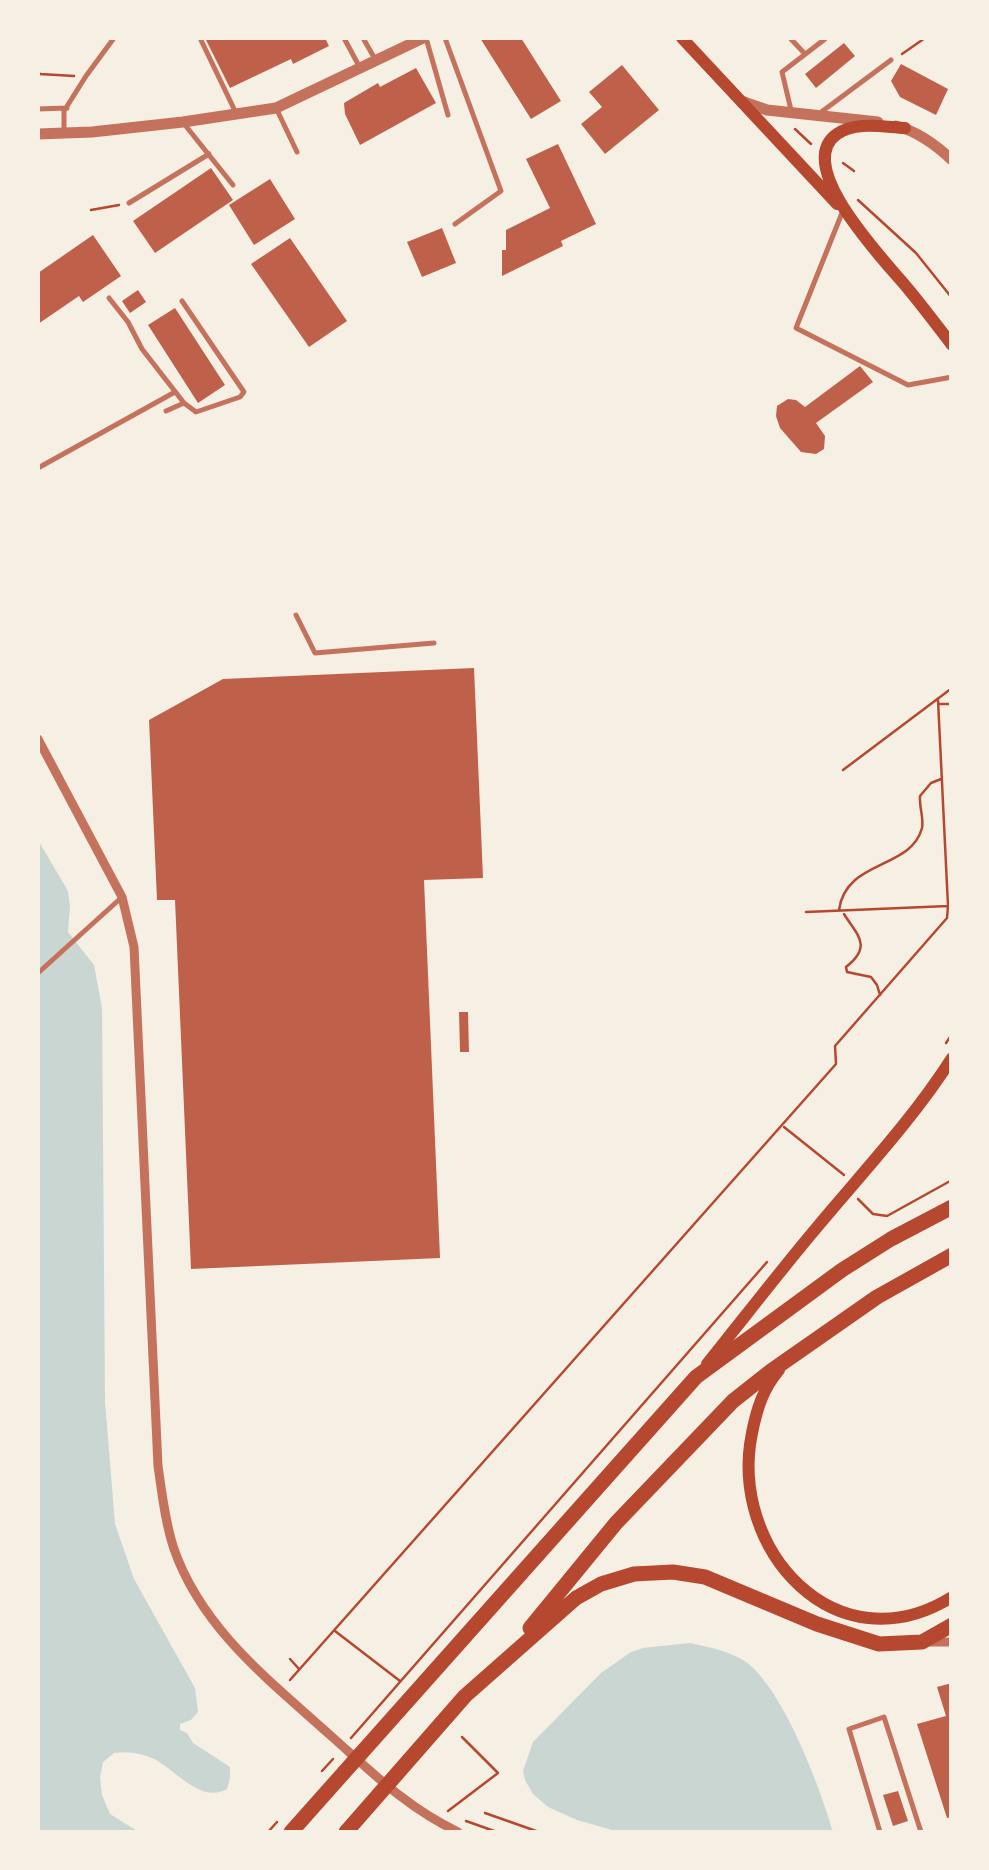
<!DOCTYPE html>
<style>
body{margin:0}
#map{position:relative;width:989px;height:1870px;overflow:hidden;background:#f6efe4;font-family:Barlow,sans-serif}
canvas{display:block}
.frame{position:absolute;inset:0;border:40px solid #f6efe4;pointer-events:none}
</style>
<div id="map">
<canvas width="989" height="1870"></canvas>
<div class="frame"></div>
</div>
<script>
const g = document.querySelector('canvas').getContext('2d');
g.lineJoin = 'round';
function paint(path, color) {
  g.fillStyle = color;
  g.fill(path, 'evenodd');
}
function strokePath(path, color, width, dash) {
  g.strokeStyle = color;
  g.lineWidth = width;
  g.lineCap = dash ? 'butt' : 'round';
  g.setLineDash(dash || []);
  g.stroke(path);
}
const water = new Path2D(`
 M38,840l30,51 2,15 -2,26 26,33 8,43 3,394 10,122 19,55 61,109 3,24 -7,8 -11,4v6l7,3 6,10 37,24v11l-3,11c-26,15 -51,-19 -73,-30 -13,-6 -26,-8 -40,-6l-11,9 -3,15 2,18 8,19 29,18h-101z
 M690,1643c18,4 36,7 53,17 38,23 78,129 90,172h-214l-42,-12 -29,-13 -15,-13 -8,-14 -2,-9 10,-29 68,-69 30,-21 12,-4z`);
const building = new Path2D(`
 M205,38h120l4,8 -36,18 -2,-5 -61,29z
 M480,38h41l40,63 -30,18z
 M844,43l11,13 -39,32 -11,-14z
 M901,64l47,25 -12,26 -36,-18 -9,-16z
 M622,65l37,45 -54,44 -24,-30 21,-17 -13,-15z
 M416,68l20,35 -76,42 -15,-31 -1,-11 34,-20 2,4z
 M558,144l38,80 -35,17 2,5 -61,30v-26h4v-20l44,-22 -24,-49z
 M211,168l22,32 -78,53 -22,-32z
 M270,179l25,40 -41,26 -25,-40z
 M442,228l14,35 -34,14 -15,-35z
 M93,235l28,41 -38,26 -4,-6 -41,28v-51z
 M290,238l57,83 -38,26 -58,-83z
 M138,290l8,12 -16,11 -8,-12z
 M175,308l50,77 -27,18 -50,-78z
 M860,366l13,16 -57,41 9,13 -1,13 -8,5 -15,-2 -21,-24 -4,-12 1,-10 11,-7 8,1 9,7z
 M474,668l9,210 -59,2 16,378 -249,11 -16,-369h-18l-8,-180 74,-41z
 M459,1012h9l1,40h-9z
 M952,1683v134l-5,1 -30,-94 29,-8 -9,-29z
 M898,1791l10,30 -15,5 -10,-31z`);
const path = new Path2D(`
 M902,54l23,-16
 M38,72l2,2 34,2
 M795,129l16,15
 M843,163l11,8
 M858,200l58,53 36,45
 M91,210l28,-5
 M939,704h13
 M843,770l109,-82
 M839,910c7,-51 72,-40 83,-82 2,-10 -3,-21 -2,-32l11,-13 10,-4
 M806,912l142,-6 -10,-206
 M844,914c13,21 29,32 2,53l1,5 24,5 6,8 3,10
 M946,1043l6,-9
 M784,1127l60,48
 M858,1199l15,15 14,2 65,-36
 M335,1631l65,50
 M290,1659l9,10
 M290,1680l546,-616 -1,-18 112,-128 1,-12
 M351,1738l416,-476
 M322,1771l11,-12
 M448,1811l50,-38 -36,-36
 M485,1813l54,19
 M466,1821l31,11
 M268,1832l9,-10`);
const service = new Path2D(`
 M200,38l36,75
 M344,38l15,28
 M363,38l12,21
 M426,38l22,77
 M445,38l56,153 -46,33
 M790,38l15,16
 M38,109l29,-1
 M277,110l20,42
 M791,110l-9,-38 43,-33
 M820,113l71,-53
 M185,125l48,60
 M64,133v-22l22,-35 28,-38
 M129,203l80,-49
 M842,213l-46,115 112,57 44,-8
 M109,298l19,24 14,27 42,54
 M166,411l18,-8 12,9 44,-15 4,-5 -62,-91
 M38,468l137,-76
 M296,615l19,38 119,-10
 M38,973l83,-75
 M880,1832l-31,-103 35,-12 37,115`);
const minor = new Path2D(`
 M38,739l84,158 12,50 24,519c4,27 7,56 16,83 28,80 95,131 156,186 43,38 76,72 128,97
 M930,1642h22`);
const tertiary = new Path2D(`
 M741,101l26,9 111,12
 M896,126c21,5 40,19 56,34
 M38,134l54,-2 91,-10 93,-14 147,-70`);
const secondary = new Path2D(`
 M682,38l155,166
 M905,128c-22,-1 -49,-7 -68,6 -46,32 51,130 72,156 15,18 29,37 43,55
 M707,1364c37,-46 73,-93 111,-138 46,-55 95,-107 134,-168
 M779,1370c-16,19 -22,38 -27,63 -24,116 84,236 200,164`);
const primary = new Path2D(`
 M530,1628l86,-105 117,-122 38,-30 106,-74 75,-42
 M291,1832l405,-455 146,-107 49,-31 61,-32
 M346,1832l119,-136 111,-98 25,-14 33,-10 39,-2 32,5 112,47 62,20 43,-2 30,-17`);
paint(water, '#c9d6d2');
paint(building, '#bf614a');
strokePath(path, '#b5482f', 2.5);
strokePath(service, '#c5725c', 5);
strokePath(minor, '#c5725c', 9);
strokePath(tertiary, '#c5725c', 11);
strokePath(secondary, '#b5482f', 12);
strokePath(primary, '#b5482f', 15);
</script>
